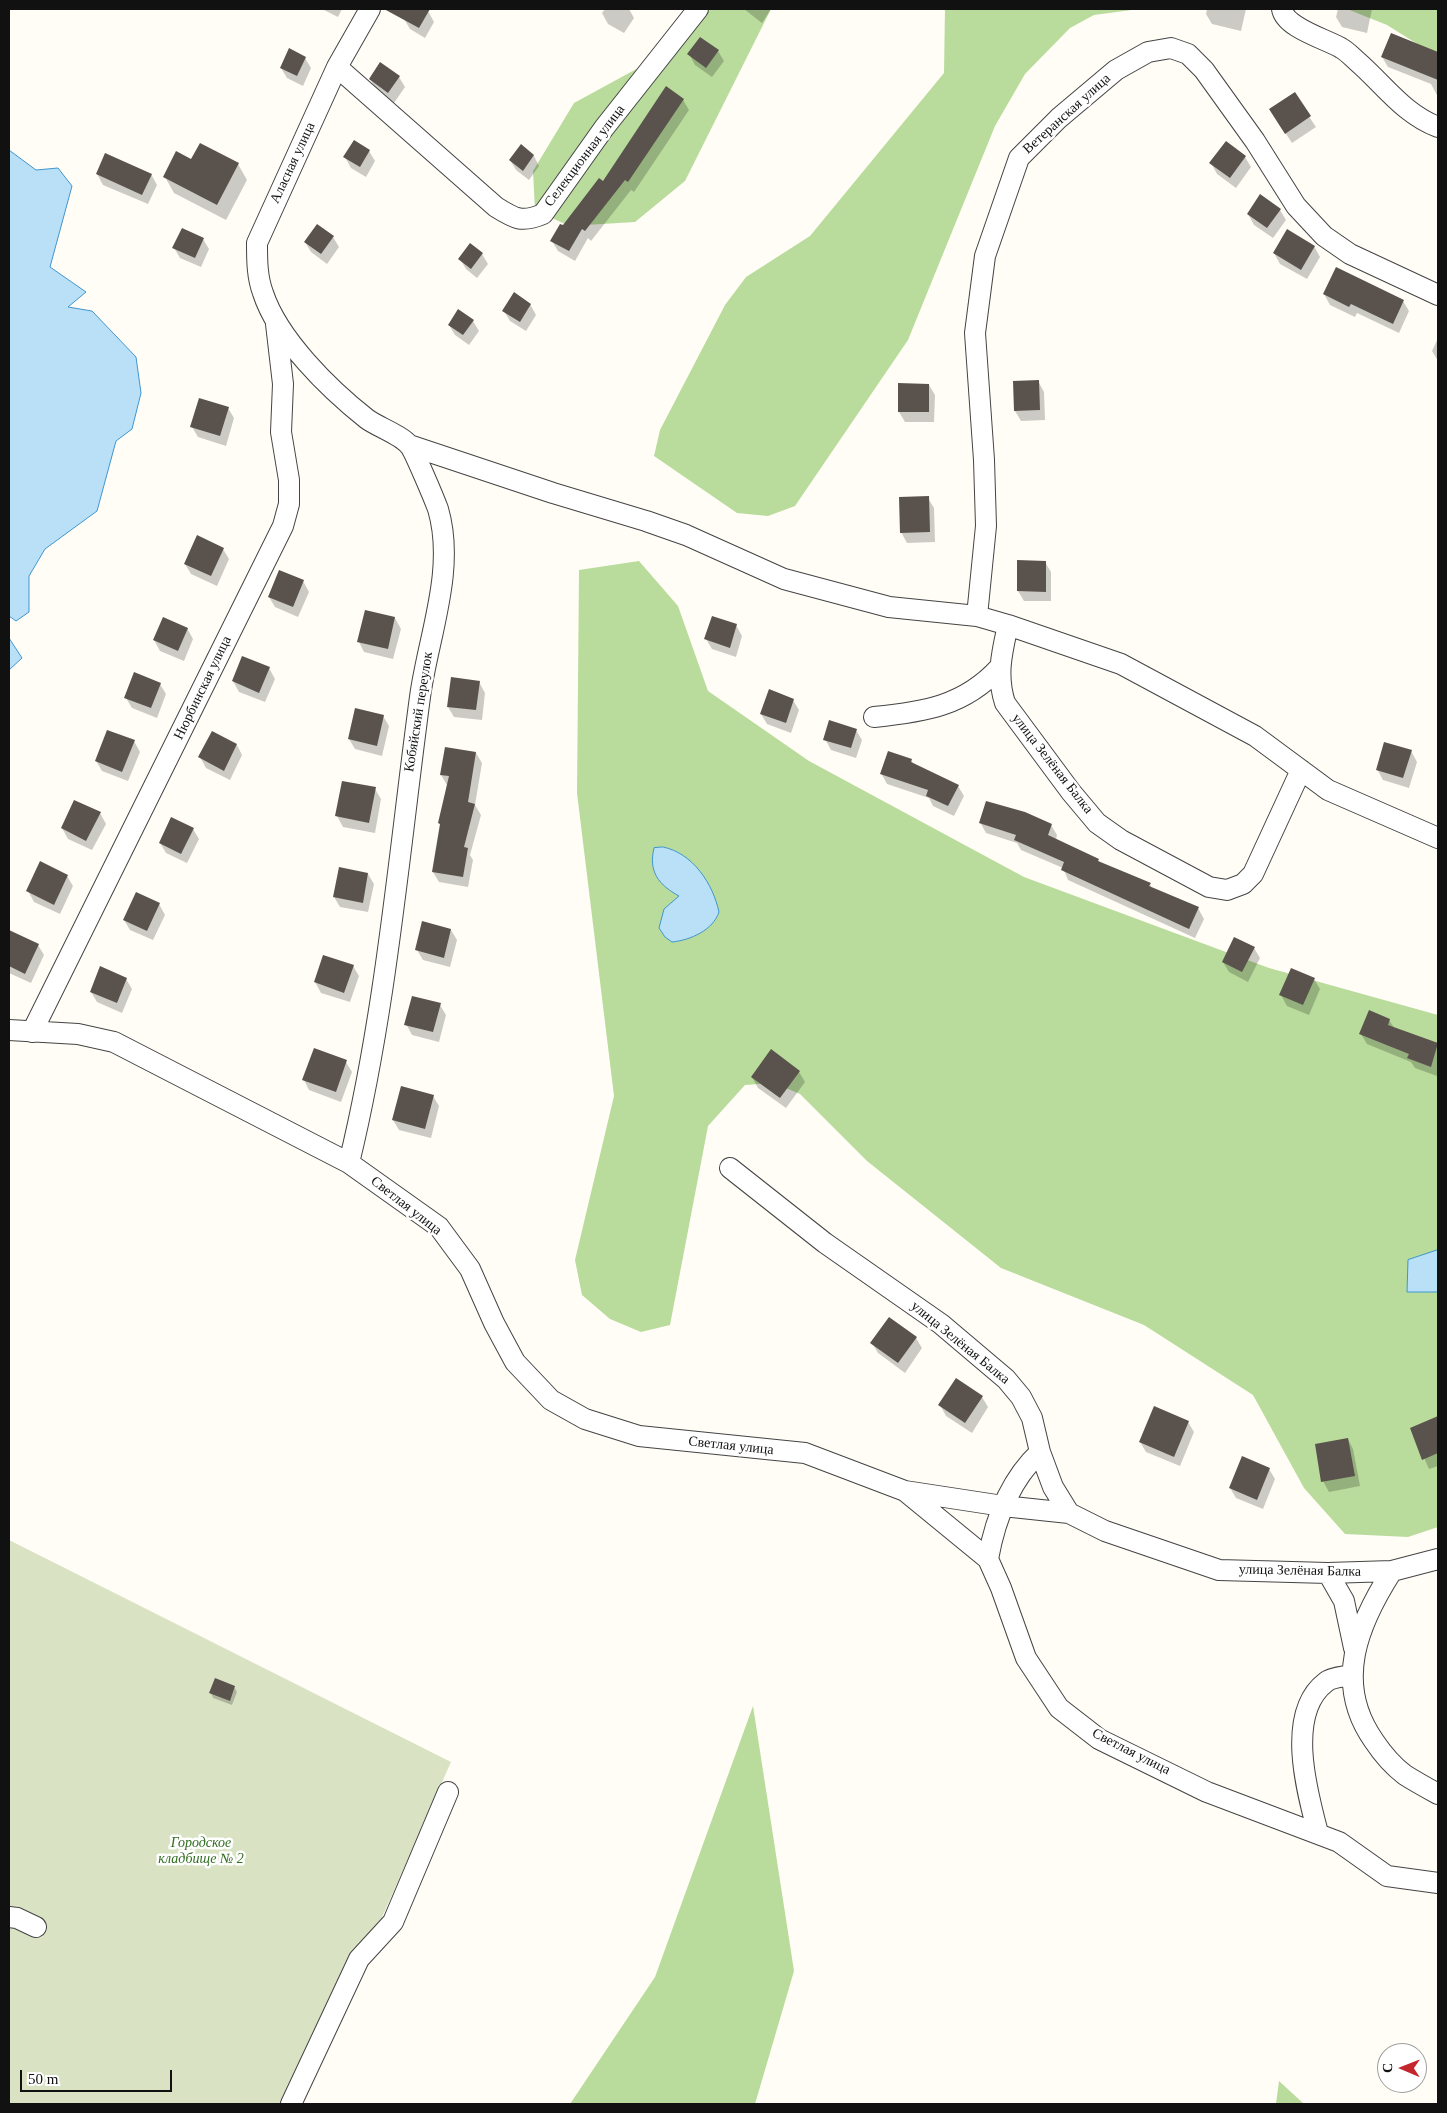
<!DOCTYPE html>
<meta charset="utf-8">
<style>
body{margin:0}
#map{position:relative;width:1447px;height:2113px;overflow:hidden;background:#fffdf5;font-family:"Times New Roman",serif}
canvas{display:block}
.frame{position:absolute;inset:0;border:10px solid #111;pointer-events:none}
.north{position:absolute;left:1377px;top:2043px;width:50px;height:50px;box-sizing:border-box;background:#fff;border:1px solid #a0a0a0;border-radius:50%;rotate:271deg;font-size:14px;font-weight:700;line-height:20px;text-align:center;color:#111}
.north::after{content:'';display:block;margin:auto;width:18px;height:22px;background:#c4262e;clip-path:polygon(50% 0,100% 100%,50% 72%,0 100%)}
.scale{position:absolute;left:20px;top:2070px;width:152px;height:22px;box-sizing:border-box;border:2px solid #111;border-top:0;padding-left:6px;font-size:15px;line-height:18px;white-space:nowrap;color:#111;-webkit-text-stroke:4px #fff;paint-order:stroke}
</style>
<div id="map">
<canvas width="1447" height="2113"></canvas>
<div class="frame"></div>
<div class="north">С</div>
<div class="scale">50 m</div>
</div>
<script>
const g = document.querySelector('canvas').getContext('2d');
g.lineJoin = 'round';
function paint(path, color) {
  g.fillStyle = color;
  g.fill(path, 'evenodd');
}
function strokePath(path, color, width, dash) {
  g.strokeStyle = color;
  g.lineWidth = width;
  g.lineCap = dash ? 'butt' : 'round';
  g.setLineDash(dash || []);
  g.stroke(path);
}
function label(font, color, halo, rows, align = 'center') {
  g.font = font + ' "Times New Roman",serif';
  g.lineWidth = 5;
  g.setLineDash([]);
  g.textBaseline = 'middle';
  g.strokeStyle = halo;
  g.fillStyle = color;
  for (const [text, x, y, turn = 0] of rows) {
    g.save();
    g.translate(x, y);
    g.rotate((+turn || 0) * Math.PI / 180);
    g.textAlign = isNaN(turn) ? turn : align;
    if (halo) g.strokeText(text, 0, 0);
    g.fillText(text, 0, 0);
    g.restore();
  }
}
const forest = new Path2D(`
 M699,9h72l-86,172 -50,41 -66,4 -34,-16 -2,-39 41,-68 66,-36z
 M945,9h194l-45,6 -24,13 -45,46 -30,52 -87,214 -113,166 -27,10 -31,-3 -83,-57 6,-26 65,-125 21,-28 64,-41 134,-163z
 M1347,9h91v48l-51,-32z
 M639,561l39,45 30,85 101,70 215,116 245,91 169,47v512l-30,10 -63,-3 -41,-46 -51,-93 -109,-70 -143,-57 -134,-107 -67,-67 -26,-11 -29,2 -37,41 -38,199 -29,7 -31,-13 -28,-24 -7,-35 39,-164 -37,-303 2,-223z
 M753,1706l41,265 -39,133h-185l85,-127z
 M1279,2081l25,23h-28z`);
const cemetery = new Path2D(`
 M9,1540l442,222 -152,342h-290z`);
const water = new Path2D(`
 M9,150l27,20 22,-2 14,18 -22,81 36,25 -18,15 24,4 44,46 5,36 -9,36 -16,12 -19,70 -52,38 -16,27v36l-13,9 -7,-5z
 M9,638l13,20 -13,12z
 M663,847c30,6 50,37 56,65 -6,18 -28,28 -47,30l-7,-5 -6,-9 5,-19 15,-13c-20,-11 -31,-24 -25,-48z
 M1438,1250v42h-31l1,-32z`);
const shadow = new Path2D(`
 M322,9h20l-4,8z
 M410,9h13l5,2 6,11 -9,16 -15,-9 -6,-10z
 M605,9h24l5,9 -10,15 -16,-9 -6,-11z
 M744,9h27l-9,14z
 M1207,9h39l-5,22 -29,-7 -6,-10z
 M1338,9h34l-5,24 -25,-6 -6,-10z
 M718,51l6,10 -12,16 -17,-12 -6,-11z
 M1419,55l19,8v34l-7,-13 -43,-17 -6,-10z
 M305,58l6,10 -8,18 -16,-8 -6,-10z
 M399,77l6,10 -11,16 -18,-14 -6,-10z
 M1294,94l22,33 -24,16 -15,-23z
 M683,100l6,10 -55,82 -3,-2 -40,51 -3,-3 -13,23 -17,-10 -6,-10 11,-14z
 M1226,143l19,14 6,10 -15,21 -19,-14 -6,-11z
 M369,151l6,10 -9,16 -15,-9 -6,-11z
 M534,156l5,10 -10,14 -13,-10 -6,-10z
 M192,161l46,3 9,16 -21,40 -52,-27 -9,-16z
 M97,174h54l6,11 -9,19 -45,-19z
 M1280,210l6,10 -13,18 -19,-13 -6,-11z
 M333,237l6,10 -12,17 -16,-12 -6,-10z
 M203,239l6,10 -8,18 -21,-9 -6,-10z
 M1314,246l6,11 -13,22 -27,-15 -6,-11z
 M482,254l6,10 -11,14 -11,-9 -6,-10z
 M1324,294l79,7 6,10 -10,22 -42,-20 -2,4 -25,-12z
 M530,304l6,11 -10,16 -16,-10 -6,-10z
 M473,321l6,10 -10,14 -14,-10 -6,-10z
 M1438,338v23l-6,-10z
 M1038,381l6,11 1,28 -24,1 -6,-10z
 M929,385l6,10 -1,27h-29l-6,-10z
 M228,408l6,10 -8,28 -28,-9 -6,-10z
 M928,498l6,10 1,34 -28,1 -6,-11z
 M223,549l6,10 -12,27 -26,-12 -6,-10z
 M1045,562l6,10v29h-27l-6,-10z
 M303,581l6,11 -11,25 -23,-10 -6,-10z
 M395,618l6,11 -8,30 -29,-7 -5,-10z
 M736,625l6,11 -6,21 -24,-8 -6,-10z
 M187,628l6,11 -9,22 -24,-10 -6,-11z
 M269,668l6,11 -10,23 -26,-10 -6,-11z
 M479,682l6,11 -3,27 -28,-3 -6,-10z
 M160,684l6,10 -9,24 -25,-10 -6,-10z
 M793,700l6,10 -8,23 -24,-9 -6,-10z
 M383,716l6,10 -7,30 -27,-7 -6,-10z
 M856,730l6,10 -6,18 -25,-8 -6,-11z
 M134,741l6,11 -12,29 -26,-10 -6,-10z
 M237,745l5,10 -12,25 -24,-12 -6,-11z
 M1411,751l6,11 -8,26 -26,-8 -6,-11z
 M476,753l6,10 -7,42 6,10 -11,40 3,5 -5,27 -29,-5 -6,-10 8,-46 -2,-3 8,-38 -6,-10z
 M911,760l3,5 44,21 6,10 -10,20 -21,-10 -4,-8 -42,-14 -6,-11z
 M375,789l6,10 -6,34 -32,-6 -6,-11z
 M100,813l6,11 -14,26 -24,-11 -6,-11z
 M980,822l71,3 6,10 -1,5 42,20 2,3 50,21 2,5 46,19 6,11 -9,19 -127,-58 -5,-12 -42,-18 -4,-7 -31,-10z
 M193,829l6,10 -12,24 -21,-10 -6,-10z
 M368,874l6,10 -6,28 -28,-5 -6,-10z
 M67,876l6,10 -13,28 -26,-12 -6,-11z
 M159,904l6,11 -12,25 -23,-10 -6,-10z
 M451,930l6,10 -7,27 -27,-7 -6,-10z
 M11,933l27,12 6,10 -13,28 -22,-10v-34z
 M1254,948l6,10 -12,24 -19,-10 -6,-10z
 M353,966l6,10 -9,26 -29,-9 -6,-11z
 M126,979l6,10 -10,24 -25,-11 -6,-10z
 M1314,979l6,10 -11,26 -22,-9 -6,-11z
 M440,1005l6,10 -7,27 -27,-7 -6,-11z
 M1389,1020l6,9 43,15 -1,32 -22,-8 -4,-6 -44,-18 -6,-10z
 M346,1062l6,10 -11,30 -32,-12 -5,-10z
 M799,1072l6,10 -19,26 -28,-20 -6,-11z
 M433,1096l6,10 -8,32 -32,-8 -6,-10z
 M916,1338l6,10 -17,25 -27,-20 -6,-10z
 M982,1397l6,10 -16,26 -26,-17 -6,-11z
 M1438,1418v48l-9,3 -18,-41z
 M1188,1422l6,10 -14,34 -34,-14 -6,-10z
 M1348,1439l5,10 7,37 -31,6 -6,-11z
 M1269,1469l6,10 -12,30 -27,-11 -6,-10z
 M234,1687l3,5 -5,13 -19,-7 -2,-5z`);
const building = new Path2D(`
 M384,9h46l-11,19z
 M1391,33l47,19v28l-57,-23z
 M700,37l19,13 -13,18 -19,-14z
 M289,48l17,9 -9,19 -17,-8z
 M380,62l20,14 -12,17 -19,-14z
 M666,86l18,13 -56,83 -3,-2 -40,51 -3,-2 -13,22 -19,-10 10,-17 3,1 36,-47 4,3z
 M1295,92l16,24 -26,18 -16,-25z
 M354,140l16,10 -10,17 -17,-10z
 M1226,141l20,15 -16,22 -21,-15z
 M200,143l39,20 -22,42 -54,-28 13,-26 15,8z
 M521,144l13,11 -11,16 -14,-11z
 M105,153l47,21 -10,21 -46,-21z
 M1260,194l21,15 -14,19 -20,-14z
 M317,224l17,12 -13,18 -17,-12z
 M182,228l22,10 -9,20 -23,-10z
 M1287,229l28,17 -14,24 -28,-17z
 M470,243l13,10 -12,16 -13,-10z
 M1336,267l68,33 -11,24 -42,-20 -2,3 -26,-13z
 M514,292l17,12 -11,18 -18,-11z
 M458,309l16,11 -11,15 -15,-10z
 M1039,380l1,30 -26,1 -1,-30z
 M898,383l31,1v28h-31z
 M199,398l30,9 -9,29 -30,-9z
 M929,496l1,36 -30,1 -1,-36z
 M197,535l27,13 -13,28 -27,-12z
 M1017,560l29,1v31l-29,-1z
 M279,570l25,10 -11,27 -25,-10z
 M365,610l30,7 -7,32 -31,-7z
 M712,616l25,8 -7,24 -26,-9z
 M163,617l25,11 -10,23 -25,-11z
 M242,656l28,11 -11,26 -27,-12z
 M134,672l27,11 -10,25 -27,-10z
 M451,677l29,4 -4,29 -29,-3z
 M769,689l25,10 -8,24 -26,-9z
 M355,708l29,7 -7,31 -29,-7z
 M829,720l28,9 -6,19 -28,-8z
 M107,730l28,10 -13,32 -27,-11z
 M212,731l25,13 -13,27 -26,-14z
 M1384,742l28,8 -9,28 -27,-8z
 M445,747l31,5 -8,50 7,2 -11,43 4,1 -5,29 -31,-5 8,-48 -2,-1 11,-47 -9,-1z
 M888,751l24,8 -1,3 48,23 -11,21 -22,-10 2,-6 -48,-16z
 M342,781l34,6 -7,36 -34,-7z
 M74,800l27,12 -15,29 -25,-13z
 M986,801l39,11 27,12 -4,11 51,24 -1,2 53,22 -2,3 50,21 -10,22 -128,-59 3,-8 -50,-22 2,-5 -37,-12z
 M171,817l23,11 -13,26 -22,-11z
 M40,861l28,14 -14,30 -28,-14z
 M339,867l29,6 -5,30 -30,-6z
 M136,892l24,11 -13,28 -24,-11z
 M422,921l29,8 -7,29 -29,-8z
 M9,930l30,14 -14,30 -16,-8z
 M1234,937l21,10 -13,25 -20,-10z
 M323,955l31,10 -10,28 -30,-11z
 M100,966l27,12 -10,25 -27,-11z
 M1291,968l24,10 -12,27 -24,-10z
 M412,996l29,7 -8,29 -29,-7z
 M1369,1010l21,9 -2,6 50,18 -7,24 -24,-9 2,-4 -50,-20z
 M314,1048l33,12 -11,32 -34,-12z
 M771,1049l29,22 -20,27 -29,-21z
 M401,1086l33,9 -9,34 -33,-9z
 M889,1317l28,20 -19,26 -28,-20z
 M956,1378l27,18 -18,27 -27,-18z
 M1154,1406l35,15 -15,36 -35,-15z
 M1438,1416v37l-16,7 -12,-32z
 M1348,1438l7,38 -34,6 -6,-38z
 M1242,1456l28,12 -13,32 -28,-12z
 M215,1678l20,8 -5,15 -21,-8z`);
const minor = new Path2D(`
 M1282,9c3,19 44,30 59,39 6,3 12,10 18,15 26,23 45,51 79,64
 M337,67l159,140c19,12 26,16 47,7l61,-86 94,-119
 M409,445l144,48 93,28 40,14 98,44 105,28 88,9 31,9 113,39 134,72 73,54 110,48
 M977,616l9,-90 -2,-66 -9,-127 10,-77 34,-98 40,-40 57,-48 32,-18 23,-4 17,6 16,16 51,71 41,65 28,30 26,18 88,41
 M1008,625c-6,27 -12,50 -3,78l66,89 26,31 24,17 88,47 18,3 16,-6 10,-10 48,-104
 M874,717c50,-5 90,-11 125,-49
 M9,1030l69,4 36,8 235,121 90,64 31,42 24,54 21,39 36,38 34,19 54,17 166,17 100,38 83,68 13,29 25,70 33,50 40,31 108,53 132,50 48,34 51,7
 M32,1032l251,-506 6,-22v-24l-8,-48 2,-48 -7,-60
 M349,1163c37,-152 50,-310 71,-466 8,-60 36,-127 18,-188 -3,-8 -24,-59 -29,-64 -8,-10 -31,-18 -42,-26 -38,-30 -89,-80 -104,-126 -6,-16 -6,-33 -6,-50l80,-176 33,-58
 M730,1168l95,75 116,81 65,55 15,18 11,21 8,34 13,35 16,26 36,18 114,39 109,3 64,-2 46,-12
 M905,1491l98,15 66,7
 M988,1559c7,-39 22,-79 52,-107
 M1392,1571c-34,53 -59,112 -18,170 8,12 19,25 31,34 11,7 22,13 33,19
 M1328,1573l16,28 10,47
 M1318,1833c-11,-41 -33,-120 8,-151 6,-5 18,-5 26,-7
 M9,1917l8,1 19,9
 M291,2104l68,-145 34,-37 55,-130`);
const streetNames = [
 ["Ветеранская улица",1067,114,-42],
 ["Селекционная улица",585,156,-53],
 ["Аласная улица",293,163,-65],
 ["Нюрбинская улица",203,688,-64],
 ["Кобяйский переулок",419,712,-81],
 ["улица Зелёная Балка",1052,764,52],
 ["Светлая улица",406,1206,38],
 ["улица Зелёная Балка",960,1343,39],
 ["Светлая улица",731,1446,6],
 ["улица Зелёная Балка",1300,1571,1],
 ["Светлая улица",1131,1752,27]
];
const parkNames = [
 ["Городское",201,1843],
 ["кладбище № 2",201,1859]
];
paint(forest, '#b9dc9c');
paint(cemetery, '#d9e3c4');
paint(water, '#b9e0f7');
strokePath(water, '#3f96cf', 1);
paint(shadow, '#0003');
paint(building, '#5a524d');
strokePath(minor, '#444', 22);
strokePath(minor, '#fff', 20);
label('14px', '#111', '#fff', streetNames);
label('italic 14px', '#2f6b1f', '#fff', parkNames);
</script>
